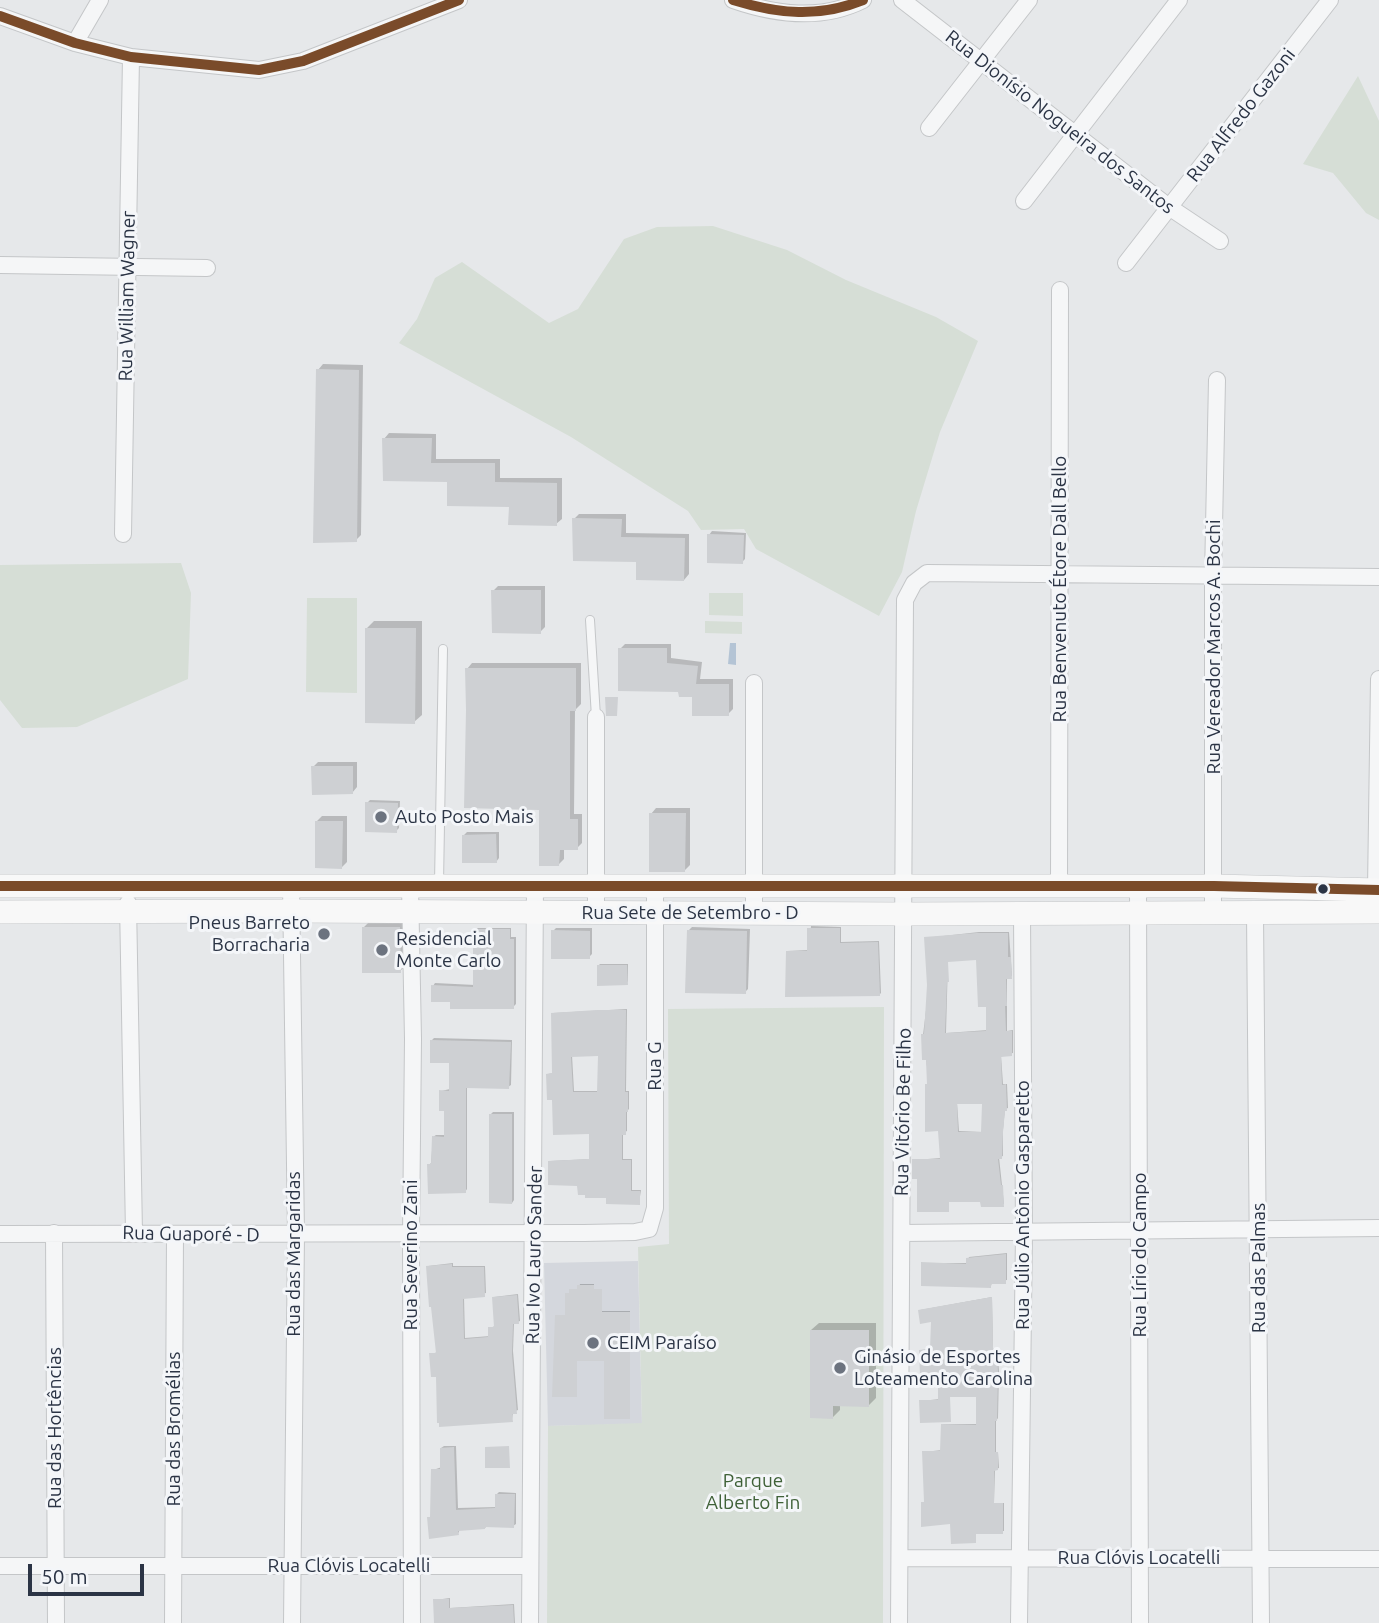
<!DOCTYPE html>
<meta charset="utf-8">
<style>
body{margin:0}
#map{position:relative;width:1379px;height:1623px;overflow:hidden;background:#e6e8ea;font-family:Ubuntu,sans-serif}
canvas{display:block}
.scale{position:absolute;left:28px;top:1564px;width:116px;height:32px;box-sizing:border-box;border:4px solid #2b3445;border-top:0;padding-left:9px;font-size:21px;line-height:24px;white-space:nowrap;color:#2b3445;-webkit-text-stroke:5px #f4f6f9;paint-order:stroke}
</style>
<div id="map">
<canvas width="1379" height="1623"></canvas>
<div class="scale">50 m</div>
</div>
<script>
const g = document.querySelector('canvas').getContext('2d');
g.lineJoin = 'round';
function paint(path, color) {
  g.fillStyle = color;
  g.fill(path, 'evenodd');
}
function strokePath(path, color, width, dash) {
  g.strokeStyle = color;
  g.lineWidth = width;
  g.lineCap = dash ? 'butt' : 'round';
  g.setLineDash(dash || []);
  g.stroke(path);
}
function label(font, color, halo, rows, align = 'center') {
  g.font = font + ' Ubuntu,sans-serif';
  g.lineWidth = 6;
  g.setLineDash([]);
  g.textBaseline = 'middle';
  g.strokeStyle = halo;
  g.fillStyle = color;
  for (const [text, x, y, turn = 0] of rows) {
    g.save();
    g.translate(x, y);
    g.rotate((+turn || 0) * Math.PI / 180);
    g.textAlign = isNaN(turn) ? turn : align;
    if (halo) g.strokeText(text, 0, 0);
    g.fillText(text, 0, 0);
    g.restore();
  }
}
const built = new Path2D(`
 M638,1261l4,163 -94,2 -4,-163z`);
const green = new Path2D(`
 M1358,76l21,45v99l-13,-7 -33,-40 -30,-9z
 M713,226l74,24 59,30 90,37 42,24 -38,91 -24,79 -14,61 -23,44 -123,-67 -12,-20 -43,1 -13,-19 -117,-74 -172,-94 18,-24 18,-41 27,-16 87,61 29,-14 46,-70 33,-12z
 M181,563l10,30 -3,86 -111,48 -55,1 -22,-28v-135z
 M709,593h34v23l-34,-1z
 M307,598h50v95l-51,-1z
 M705,621l37,1v12l-37,-1z
 M884,1007l-1,616h-336l1,-197 94,-3 -4,-176 31,-3 -1,-235z`);
const water = new Path2D(`
 M730,643h6v22l-8,-1z`);
const shadow = new Path2D(`
 M323,364l40,1 -2,170 -5,5 -38,-170z
 M389,433l47,1v25h64v19h62v41l-6,5 -107,-44 -65,-41z
 M579,514h47v19l63,1v40l-5,6 -46,-20 -64,-41z
 M712,531l34,2 -1,26 -3,3 -33,-27z
 M498,586h47v41l-5,5 -47,-41z
 M374,621h48v94l-8,7 -47,-94z
 M625,644h46v14l31,4 -2,17h33v30l-5,5 -48,-24 -60,-41z
 M472,663h109v41l-6,6 -1,104h8v29l-5,5h-13v11l-5,5 -18,-55 -74,-140z
 M318,762h39v25l-5,6 -39,-26z
 M370,800l30,1 -1,27 -3,3 -29,-28z
 M656,808h34v57l-5,5 -34,-56z
 M322,816h25v46l-5,5 -26,-45z
 M467,832h32v26l-3,4 -32,-27z
 M375,916h36l1,44 -12,11 -36,-44z
 M811,926l30,1v15l38,-1 2,52 -2,2 -92,-44 22,-1z
 M692,927l58,2 -2,60 -3,3 -56,-62z
 M478,928h33v9h5v67l-3,3 -61,-7 -19,-14 2,-3 40,2v-55z
 M556,928h36v26l-3,3 -36,-26z
 M979,932h30l3,44 -5,2v53l6,-1v23l-12,2 2,29h4l1,24 -3,1 -2,21v26l-4,1 5,47 -22,-4h-33l-1,10 -29,-33 -5,-17 27,-2 -1,-28 -11,-47 -6,-48 6,-50 -4,-47zM977,958l11,47v25l-42,3 2,-73zM957,1102h27l-1,30 -24,-1z
 M600,964h28v18l-29,-17z
 M627,1009l-1,82h3v18l-2,2v20l-4,2v26h9v31h9l-2,13 -52,-10 -37,-32 41,-2v-27l-37,-34 -6,-24 6,-1 -1,-60zM572,1055h27v36h-25z
 M434,1038l78,2 -1,45 -3,2h-41v102l-2,3 -36,-27 2,-2 2,-26 3,-2h9l1,-25 -5,-19 9,-2 1,-27 -20,-21z
 M493,1112h21v88l-2,3 -21,-89z
 M1007,1253v27l-15,2 -1,4 -68,-23h44l2,-6z
 M453,1263v3h32l1,27 -22,4 1,41 25,-2v-8l5,-2 -1,-29 24,-3 2,27 -6,2 -1,28 5,59 -5,2 -1,8 -75,-45 -6,-21 7,-2 -10,-86z
 M580,1284h14v5h8v22h28v107l-24,-59h-29l-1,36 -20,-79 11,-1v-21l4,-2 1,-3h7z
 M992,1297l1,51h4l2,23 -1,47 -2,3v31h2l1,16 -4,1 -1,34h10v28l-28,1 -1,9 -51,-39v-50l18,-2 1,-26h35v-29h-28v25l-29,-19 19,-2 -1,-26 -18,-23 11,-1 1,-29 -13,-10z
 M819,1323h57v75l-7,7h-29v5l-7,7 -22,-87z
 M444,1446h12l2,62 38,-1 1,-13 2,-2 17,1v31l-3,2h-26l-2,2 -25,1 -2,5 -29,-16 2,-2 2,-46 9,-3 -1,-19z
 M450,1598v10l64,-4 1,19h-80v-23z`);
const building = new Path2D(`
 M316,369l43,1 -2,172 -44,1z
 M382,438h50l-1,25h64v19l62,1v43l-49,-1 1,-18 -62,-1v-24l-64,-1z
 M572,518l50,1 -1,18 64,1 -1,43 -48,-1v-18l-63,-1z
 M707,534l37,1 -1,29 -36,-1z
 M491,590h50v44l-49,-1z
 M365,628h51l-1,96 -50,-1z
 M618,648h49v15l31,3 -2,18h33v32h-37v-19h-13l-1,-5 -60,-1z
 M465,668h111v43h-6v108h8v31h-18l-1,16h-20v-56l-75,-2 2,-98z
 M605,697h13l-1,19h-11z
 M311,766h42v28l-41,1z
 M365,802l33,1 -1,30 -32,-1z
 M649,813h37l-1,59h-36z
 M315,821h28l-1,48 -27,-1z
 M496,834l1,29h-35v-28z
 M362,927h38l1,46h-39z
 M807,928h33v15l38,-1 2,54 -95,1 1,-46h21z
 M473,929h37v10h4v70h-64v-7h-19v-17l42,2z
 M551,930l39,1v28h-39z
 M687,930l60,1 -1,63 -61,-1z
 M977,933h31v24h3l1,22h-6l1,27h-2l1,25h6v25l-11,1 1,28 4,-1 1,27h-2l-2,21 -1,27h-4l3,26h2l1,22h-23l-1,-5h-31v10h-32v-33h-5v-20h28l-2,-28 -13,1v-48h2l-1,-24h-4l-1,-26h3l3,-49 -3,-48zM976,960l2,47h8v24l-41,2 2,-51h2l-1,-20zM957,1104h25l-1,28h-23z
 M597,965h30l1,20 -31,1z
 M597,1010h29l-1,82h3v20h-2v23h-4v25h9v31h9v14l-34,-1v-6h-21v-3h-7l-1,-9 -29,-1v-24l41,-2v-25l-36,1 -1,-35h-5l-1,-26 6,-1 -1,-60zM598,1056l-1,36h-24l-2,-35z
 M430,1040l81,2 -2,47 -43,-1v105l-38,1 -1,-30h4l1,-28 12,1v-26h-5v-21l10,1v-28h-19z
 M489,1114h23v90l-23,-1z
 M1006,1254v30h-15v4l-70,-2v-24l45,2v-6z
 M452,1264v3h32l1,30 -22,2 1,40 24,-2v-10h6l-2,-30 25,-2 2,29h-6l-1,30 5,60h-5l1,8 -74,5v-4h-2l-1,-46h-5l-2,-24h7l-5,-46h-2l-3,-41z
 M577,1285h17v4h8v23h28v107h-26v-58h-27v36h-25l3,-82h10v-22h4v-4h8z
 M992,1297l1,51h4l1,25 -1,48h-2v31h3v18l-4,1v32h9v31h-27v9l-25,1 -1,-20 -29,3v-25h3l-2,-51h18l1,-27 35,1v-28h-26l1,25 -31,1 -1,-23h19v-25h-18l-1,-25 11,-1 1,-27 -11,2 -2,-14z
 M810,1330h59v77l-36,-1v13l-23,-1z
 M509,1446l1,22h-25v-21z
 M454,1447l2,63 39,-2v-14h20l-1,34 -29,-1v2l-27,2 1,4 -30,4 -2,-22h3l1,-48h9v-21z
 M433,1599h16v9l64,-3 1,18h-80z`);
const lane = new Path2D(`
 M590,620l6,97
 M439,883l4,-234`);
const street = new Path2D(`
 M733,0c43,15 88,21 130,0
 M902,0l267,207 51,34
 M0,16l75,27 56,14 128,13 44,-9 156,-61
 M75,43l25,-43
 M929,128l100,-128
 M1024,201l155,-201
 M1126,263l204,-263
 M0,265l207,3
 M123,534l8,-477
 M754,683v230
 M291,885l5,349 -4,389
 M410,886l3,153 -2,196 1,388
 M1138,887l2,736
 M1059,888l1,-598
 M1376,889l3,-210
 M128,903l6,330
 M596,912v-195
 M1213,913v-337l4,-196
 M1255,913l6,710
 M54,1233l2,390
 M902,1233l477,-5
 M0,1234l584,-1 51,-1 14,-3 6,-21v-321
 M900,1558l479,1
 M0,1566h530
 M173,1623l2,-388
 M530,1623l5,-737
 M899,1623l6,-1023 9,-17 13,-10 452,4
 M1019,1623l5,-390 -2,-320`);
const secondary = new Path2D(`
 M0,886h1214l165,4
 M0,912l291,-1 614,3 474,-2`);
const bus1 = new Path2D(`
 M733,0c45,14 86,18 130,0
 M0,16l75,27 56,14 128,13 44,-9 156,-61
 M0,886h1214l165,4`);
const markers = [
 [381,817,7,"#6c737f"],
 [1323,889,6,"#2b3445"],
 [324,934,7,"#6c737f"],
 [382,950,7,"#6c737f"],
 [593,1343,7,"#6c737f"],
 [840,1368,7,"#6c737f"]
];
const streetNames = [
 ["Rua Alfredo Gazoni",1241,115,-52],
 ["Rua Dionísio Nogueira dos Santos",1060,122,38],
 ["Rua William Wagner",127,296,-89],
 ["Rua Benvenuto Étore Dall Bello",1060,589,-90],
 ["Rua Vereador Marcos A. Bochi",1214,647,-90],
 ["Rua Sete de Setembro - D",690,913],
 ["Rua G",655,1066,-90],
 ["Rua Vitório Be Filho",903,1112,-89],
 ["Rua Júlio Antônio Gasparetto",1023,1205,-90],
 ["Rua Guaporé - D",191,1234,1],
 ["Rua das Margaridas",294,1254,-90],
 ["Rua Severino Zani",411,1255,-90],
 ["Rua Ivo Lauro Sander",534,1255,-89],
 ["Rua Lírio do Campo",1140,1255,-90],
 ["Rua das Palmas",1259,1268,-90],
 ["Rua das Hortências",55,1428,-90],
 ["Rua das Bromélias",174,1429,-90],
 ["Rua Clóvis Locatelli",1139,1558],
 ["Rua Clóvis Locatelli",349,1566]
];
const poiNames = [
 ["Auto Posto Mais",395,817],
 ["Pneus Barreto",310,923,"right"],
 ["Borracharia",310,945,"right"],
 ["Residencial",396,939],
 ["Monte Carlo",396,961],
 ["CEIM Paraíso",607,1343],
 ["Ginásio de Esportes",854,1357],
 ["Loteamento Carolina",854,1379]
];
const parkNames = [
 ["Parque",753,1481],
 ["Alberto Fin",753,1503]
];
paint(built, '#d4d7dd');
paint(green, '#d6ded6');
paint(water, '#b4c4d5');
paint(shadow, '#0003');
paint(building, '#ced0d3');
strokePath(lane, '#c4c6c8', 10);
strokePath(street, '#c4c6c8', 18);
strokePath(secondary, '#c4c6c8', 24);
strokePath(lane, '#f5f6f7', 8);
strokePath(street, '#f5f6f7', 16);
strokePath(secondary, '#f8f8f8', 23);
strokePath(bus1, '#7a4b2a', 10);
for (const [x, y, r, color] of markers) {
  const dot = new Path2D();
  dot.arc(x, y, r, 0, 2 * Math.PI);
  g.fillStyle = color;
  g.fill(dot);
  strokePath(dot, '#f4f6f9', 2.5);
}
label('19px', '#2b3445', '#f4f6f9', streetNames);
label('19px', '#2b3445', '#f4f6f9', poiNames, 'left');
label('19px', '#3f6138', '#f4f6f9', parkNames);
</script>
